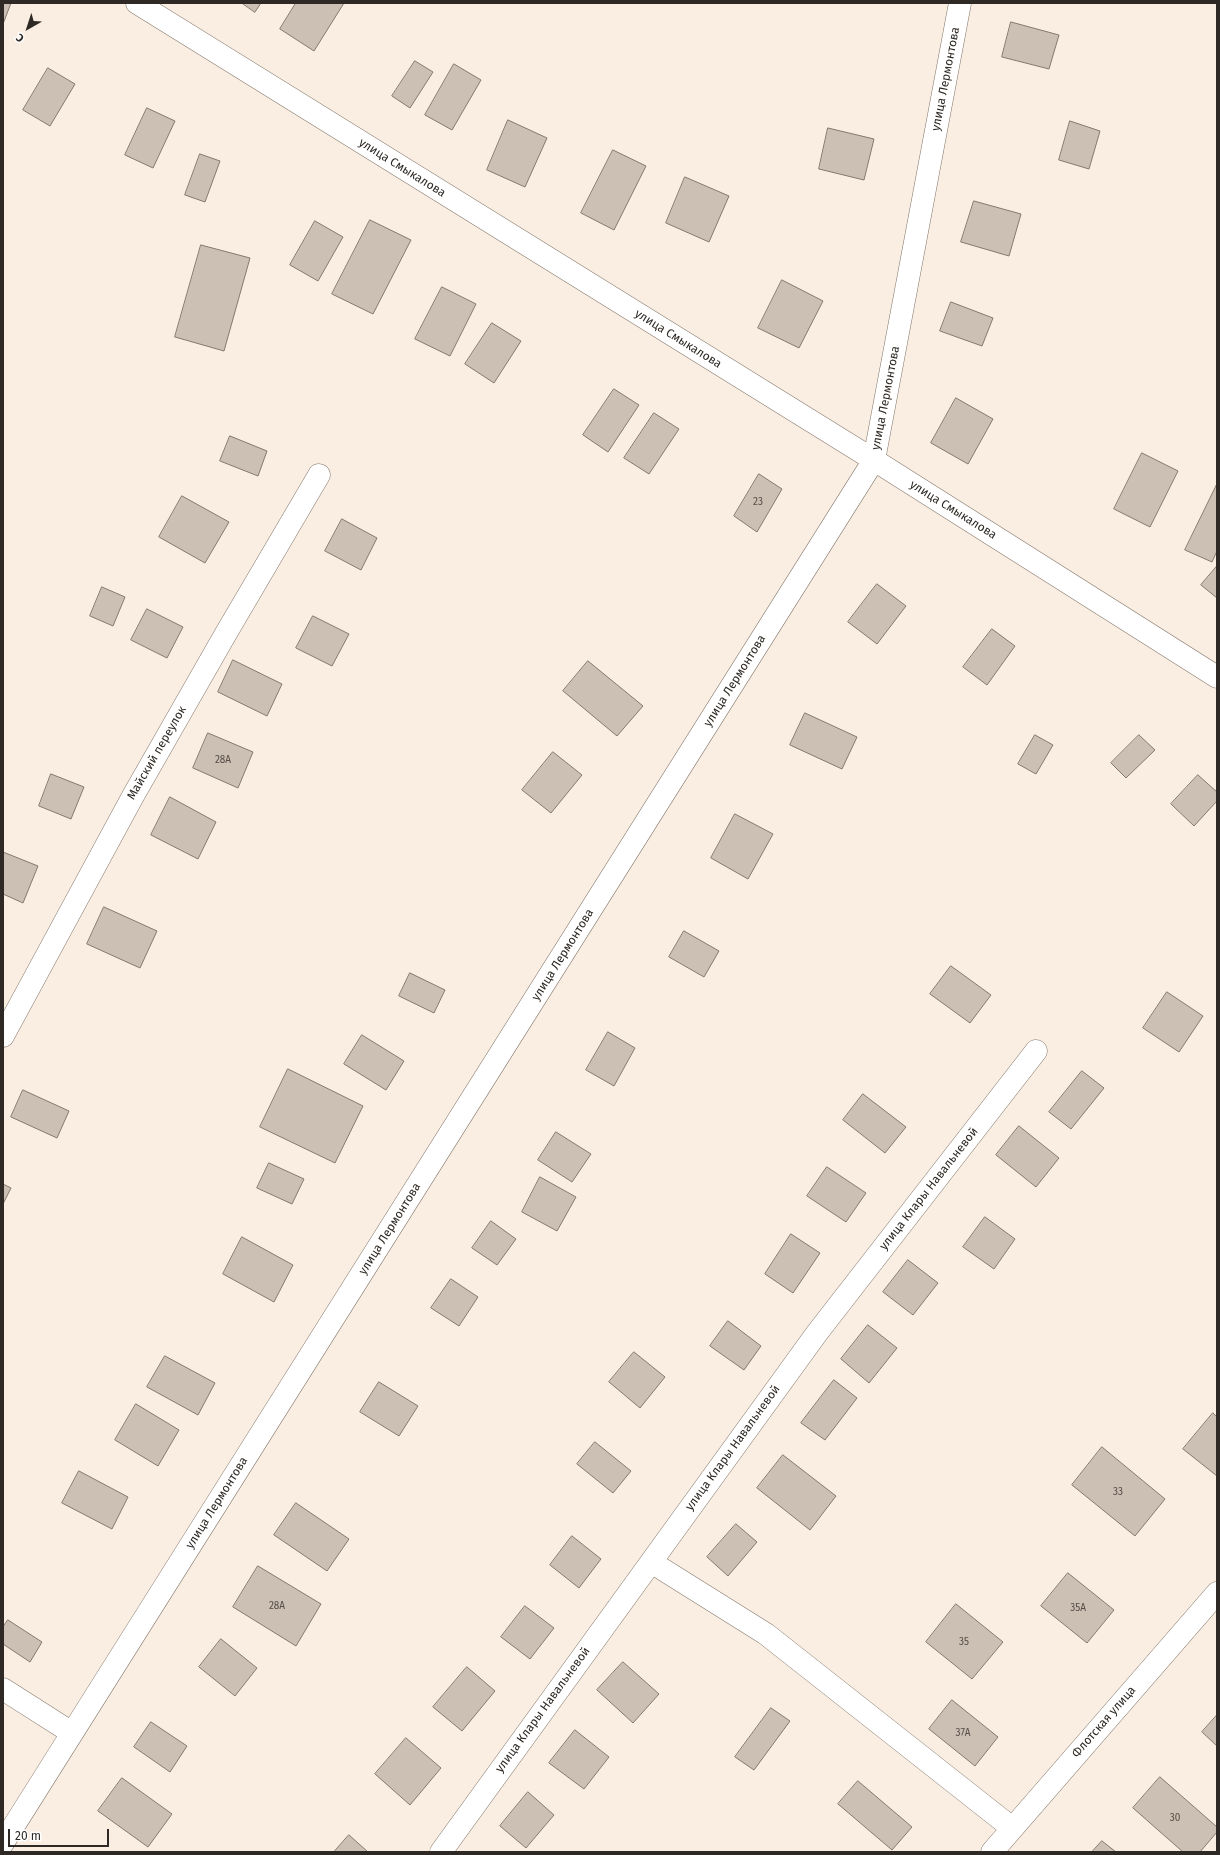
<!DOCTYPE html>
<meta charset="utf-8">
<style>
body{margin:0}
#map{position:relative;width:1220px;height:1855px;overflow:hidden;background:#faede1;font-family:"Fira Sans",sans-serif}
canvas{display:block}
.frame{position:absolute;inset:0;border:4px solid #2e2924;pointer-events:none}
.north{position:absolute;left:8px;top:8px;width:40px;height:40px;-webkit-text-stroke:3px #fff;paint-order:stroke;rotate:219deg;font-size:11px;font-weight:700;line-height:16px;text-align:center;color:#2e2924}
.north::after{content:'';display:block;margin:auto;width:14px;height:18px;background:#2e2924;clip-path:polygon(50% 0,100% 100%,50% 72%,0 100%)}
.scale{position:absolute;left:8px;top:1829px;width:101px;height:18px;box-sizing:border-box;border:2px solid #2e2924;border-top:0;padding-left:5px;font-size:12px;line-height:14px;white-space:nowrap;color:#2e2924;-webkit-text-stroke:3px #fff;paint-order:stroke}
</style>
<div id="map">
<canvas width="1220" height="1855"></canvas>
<div class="frame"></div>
<div class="north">С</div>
<div class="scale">20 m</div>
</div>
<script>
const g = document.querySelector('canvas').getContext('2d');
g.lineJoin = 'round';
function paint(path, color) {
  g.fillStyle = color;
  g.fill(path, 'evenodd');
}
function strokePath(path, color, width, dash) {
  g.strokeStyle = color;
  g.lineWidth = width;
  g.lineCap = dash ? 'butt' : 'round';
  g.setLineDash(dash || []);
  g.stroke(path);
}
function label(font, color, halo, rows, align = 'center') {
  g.font = font + ' "Fira Sans",sans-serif';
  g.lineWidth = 3.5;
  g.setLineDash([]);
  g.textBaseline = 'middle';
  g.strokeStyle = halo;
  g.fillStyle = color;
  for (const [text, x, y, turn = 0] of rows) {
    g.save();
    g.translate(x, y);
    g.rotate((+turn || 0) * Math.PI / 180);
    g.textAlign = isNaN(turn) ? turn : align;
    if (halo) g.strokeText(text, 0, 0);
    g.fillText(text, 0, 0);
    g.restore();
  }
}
const building = new Path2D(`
 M3,3h8l-8,21z
 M242,3h19l-6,9z
 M296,3h48l-30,48 -34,-22z
 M1011,22l48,13 -10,34 -47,-12z
 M415,61l18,11 -23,36 -18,-12z
 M454,64l27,16 -29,50 -27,-15z
 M48,68l27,16 -25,42 -27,-16z
 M147,108l28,13 -22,47 -28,-13z
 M508,120l39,18 -22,49 -38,-17z
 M1070,121l30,10 -11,38 -30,-9z
 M828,128l46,11 -10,41 -45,-11z
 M613,150l33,16 -32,64 -33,-17z
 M200,154l20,7 -15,41 -20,-7z
 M685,177l44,19 -20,46 -43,-19z
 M974,201l47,13 -12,42 -48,-14z
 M370,220l41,20 -38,74 -41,-20z
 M315,221l28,16 -25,44 -28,-16z
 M201,245l49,13 -26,93 -49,-14z
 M782,280l41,21 -24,47 -41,-20z
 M442,287l34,17 -26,52 -35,-17z
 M951,302l42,16 -11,28 -42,-15z
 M492,323l29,18 -27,42 -29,-19z
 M614,389l25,16 -31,47 -25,-17z
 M956,398l37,21 -25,45 -37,-21z
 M654,413l25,16 -30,45 -25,-16z
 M230,436l37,15 -9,25 -38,-15z
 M1142,453l36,18 -28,56 -36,-18z
 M759,474l23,15 -25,43 -23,-16z
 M1217,484v67l-5,11 -27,-12z
 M182,496l47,26 -24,41 -46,-26z
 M342,519l35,19 -16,32 -36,-19z
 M1217,566v32l-16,-13z
 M877,584l29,22 -29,38 -29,-22z
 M102,587l23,10 -12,29 -23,-10z
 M147,609l36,18 -16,31 -36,-18z
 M313,616l36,18 -17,32 -36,-18z
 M992,629l23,17 -28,39 -24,-18z
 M233,660l49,24 -15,32 -49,-24z
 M588,661l55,45 -26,30 -54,-45z
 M805,713l52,24 -15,32 -52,-24z
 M208,733l45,19 -15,36 -45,-20z
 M1035,735l18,10 -17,29 -18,-10z
 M1139,735l16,15 -29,28 -15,-15z
 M553,752l29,23 -31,38 -29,-23z
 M51,774l33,13 -13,32 -32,-13z
 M1198,775l19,17v9l-23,25 -23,-22z
 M170,797l46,25 -18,37 -47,-24z
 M735,814l38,20 -25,45 -37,-21z
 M3,852l35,14 -15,37 -20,-9z
 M104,907l53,24 -17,37 -53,-24z
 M684,931l35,20 -15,26 -35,-20z
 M951,966l40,29 -21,28 -40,-29z
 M410,973l35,17 -11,23 -35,-17z
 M1167,992l36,24 -24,36 -36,-24z
 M608,1032l27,16 -21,38 -28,-16z
 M362,1035l42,26 -18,29 -42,-26z
 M288,1069l75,37 -28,57 -75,-36z
 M1082,1071l22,17 -33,41 -22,-17z
 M23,1090l46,21 -12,27 -46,-21z
 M863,1094l43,33 -21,26 -42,-33z
 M1019,1126l40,32 -23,29 -40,-32z
 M556,1132l35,22 -19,28 -34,-22z
 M269,1163l35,16 -12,25 -35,-16z
 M827,1167l39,26 -20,29 -39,-26z
 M540,1177l36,20 -19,34 -35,-19z
 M3,1184l8,4 -8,16z
 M985,1217l30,22 -21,30 -31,-22z
 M491,1221l25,18 -19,26 -25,-17z
 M791,1234l29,19 -27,40 -28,-19z
 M242,1237l51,28 -19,37 -51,-28z
 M908,1260l30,23 -25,32 -30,-23z
 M451,1279l27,18 -19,29 -28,-18z
 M728,1321l33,25 -17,24 -34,-24z
 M868,1325l29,23 -28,35 -28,-24z
 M634,1352l31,25 -25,31 -31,-26z
 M165,1356l50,27 -17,32 -51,-28z
 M834,1380l23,18 -32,42 -24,-17z
 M379,1382l39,24 -19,30 -39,-24z
 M136,1404l43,26 -21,36 -43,-26z
 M1213,1413l4,4v59l-34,-27z
 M595,1442l36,29 -18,22 -36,-29z
 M1102,1447l63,52 -30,37 -63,-51z
 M783,1455l53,41 -26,34 -53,-42z
 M79,1471l49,26 -16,32 -50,-26z
 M296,1503l53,36 -22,32 -53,-36z
 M736,1524l21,18 -29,34 -21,-19z
 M572,1536l29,23 -22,29 -29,-23z
 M258,1566l63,38 -25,42 -63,-39z
 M1068,1573l46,37 -27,33 -46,-37z
 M956,1604l47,38 -31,37 -46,-37z
 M525,1606l29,22 -24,31 -29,-22z
 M8,1620l34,22 -12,20 -27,-18v-17z
 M221,1639l36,29 -22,28 -36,-29z
 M623,1662l36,32 -26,29 -36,-33z
 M467,1667l28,24 -33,40 -29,-24z
 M952,1700l46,37 -23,29 -46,-37z
 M771,1708l19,13 -36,49 -19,-13z
 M1217,1715v31l-15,-14z
 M151,1722l36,24 -17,26 -36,-25z
 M575,1730l34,27 -25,32 -35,-26z
 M406,1738l35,30 -31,37 -35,-31z
 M1160,1777l57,50v5l-17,20h-17l-50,-44z
 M122,1778l50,36 -24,33 -50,-36z
 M858,1781l54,46 -20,23 -54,-46z
 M528,1792l26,23 -28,33 -26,-22z
 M349,1835l19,17h-34z
 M1102,1841l14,11h-24z`);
const minor = new Path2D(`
 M137,3l737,457 343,217
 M3,1036l130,-240 92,-161 94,-160
 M651,1562l115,72 246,194
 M3,1689l69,44
 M3,1843l871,-1383 86,-457
 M441,1852l376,-519 219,-282
 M992,1852l225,-259`);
const numberNames = [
 ["23",758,502],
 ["28А",223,760],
 ["33",1118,1492],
 ["28А",277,1606],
 ["35А",1078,1608],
 ["35",964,1642],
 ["37А",963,1733],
 ["30",1175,1818]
];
const streetNames = [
 ["улица Лермонтова",946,79,-79],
 ["улица Смыкалова",402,168,32],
 ["улица Смыкалова",678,339,32],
 ["улица Лермонтова",886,398,-79],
 ["улица Смыкалова",953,510,32],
 ["улица Лермонтова",735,681,-58],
 ["Майский переулок",157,753,-60],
 ["улица Лермонтова",563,955,-58],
 ["улица Клары Навальневой",929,1189,-52],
 ["улица Лермонтова",390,1229,-58],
 ["улица Клары Навальневой",733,1448,-54],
 ["улица Лермонтова",217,1503,-58],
 ["улица Клары Навальневой",543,1710,-54],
 ["Флотская улица",1104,1722,-49]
];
paint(building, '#ccbfb3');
strokePath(building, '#84796e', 1);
strokePath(minor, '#84786d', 23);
strokePath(minor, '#fff', 22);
label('10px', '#564e48', null, numberNames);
label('12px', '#2e2924', '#fff', streetNames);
</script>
